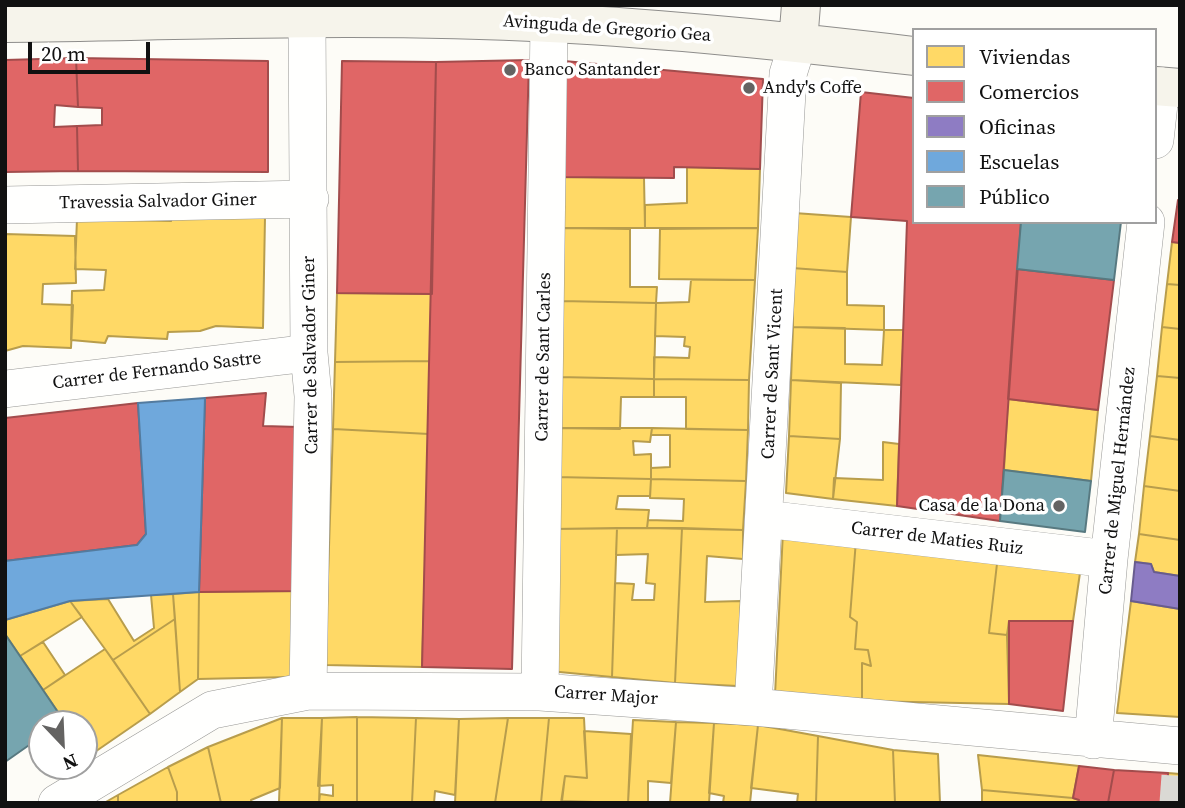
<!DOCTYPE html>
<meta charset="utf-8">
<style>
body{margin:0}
#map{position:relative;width:1185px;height:808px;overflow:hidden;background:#fdfcf7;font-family:"Source Serif 4",serif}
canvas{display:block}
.frame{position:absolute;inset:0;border:7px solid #111;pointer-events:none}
.legend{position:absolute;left:912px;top:28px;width:245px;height:196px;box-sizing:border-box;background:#fff;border:2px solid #a0a0a0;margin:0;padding:9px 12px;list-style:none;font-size:21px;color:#111}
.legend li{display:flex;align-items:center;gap:14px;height:35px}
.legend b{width:35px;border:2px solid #a0a0a0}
.north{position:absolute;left:28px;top:710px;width:70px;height:70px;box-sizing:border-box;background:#fff;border:2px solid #a0a0a0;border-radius:50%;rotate:157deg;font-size:19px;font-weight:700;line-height:28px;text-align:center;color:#111}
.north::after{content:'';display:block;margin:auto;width:24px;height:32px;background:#646362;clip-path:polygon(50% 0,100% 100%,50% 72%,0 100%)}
.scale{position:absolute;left:28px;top:42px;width:122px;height:32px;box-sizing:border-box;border:4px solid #111;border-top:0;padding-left:9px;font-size:21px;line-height:24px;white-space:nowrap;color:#111;-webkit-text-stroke:5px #fff;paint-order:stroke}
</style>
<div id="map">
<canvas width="1185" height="808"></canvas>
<div class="frame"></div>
<ul class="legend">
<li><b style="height:19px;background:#ffd966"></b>Viviendas</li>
<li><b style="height:19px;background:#e06666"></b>Comercios</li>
<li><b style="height:19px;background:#8e7cc3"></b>Oficinas</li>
<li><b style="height:19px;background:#6fa8dc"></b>Escuelas</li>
<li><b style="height:19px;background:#76a5af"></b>Público</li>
</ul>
<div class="north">N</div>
<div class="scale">20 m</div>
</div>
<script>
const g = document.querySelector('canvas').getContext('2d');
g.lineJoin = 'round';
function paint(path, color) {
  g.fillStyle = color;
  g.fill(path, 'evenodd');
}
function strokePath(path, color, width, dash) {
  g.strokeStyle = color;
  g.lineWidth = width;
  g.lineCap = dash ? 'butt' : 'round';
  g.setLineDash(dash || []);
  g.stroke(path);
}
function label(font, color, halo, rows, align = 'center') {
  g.font = font + ' "Source Serif 4",serif';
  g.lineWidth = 7;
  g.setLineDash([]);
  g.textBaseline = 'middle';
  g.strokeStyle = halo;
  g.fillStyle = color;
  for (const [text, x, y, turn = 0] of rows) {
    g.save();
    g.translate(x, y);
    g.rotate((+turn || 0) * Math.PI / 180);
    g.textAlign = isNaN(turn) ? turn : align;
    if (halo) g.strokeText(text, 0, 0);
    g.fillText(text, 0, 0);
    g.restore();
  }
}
const homes = new Path2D(`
 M687,167l73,2 -2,59h-113v-23l42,-2z
 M563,177l81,1 1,50h-84z
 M794,213l57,4 -4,55 -55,-4z
 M172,214l93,3 -2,111 -47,-2 -16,5 -32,1 -1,7 -59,-3 -3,7 -34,-3 1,-49 32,-1 2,-20 -31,-1 2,-50 94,2z
 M561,228l69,1v58h27l-1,16 -95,-2z
 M758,228l-3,52 -96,-1 1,-50z
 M5,234l70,2 1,47 -33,1 -1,20 31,1 -2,43 -48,-2 -18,5z
 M1172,242l8,1v42l-13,-1z
 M792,268l55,4v33l37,1v24l-91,-3z
 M691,280h64l-6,100 -95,-1v-22l35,1 1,-11 -6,-1 1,-9 -30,-1 1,-33 33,-1z
 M1167,284l13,1v44l-18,-2z
 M337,293l95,1 -1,67 -96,1z
 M561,301l95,2 -2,76 -96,-2z
 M793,327l52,1v36l37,1 2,-35h20l-3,55 -110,-5z
 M1162,327l18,2v49l-23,-2z
 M431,361l-2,73 -96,-5 2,-67z
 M1157,376l23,2v62l-30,-4z
 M558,377l96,2v18h-33l-1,32 -64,-1z
 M654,379l95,1 -1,50 -62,-1v-32h-32z
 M791,380l50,3 -1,56 -51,-3z
 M1008,399l90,11 -7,71 -87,-11z
 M556,428h96l-2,14 -17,-1 1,14 17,-1v25l-96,-2z
 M652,428l96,2 -2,51 -95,-2v-11l19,-1v-32h-19z
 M333,429l96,5 -7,233 -97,-2z
 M789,436l51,3 -7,60 -47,-6z
 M1150,436l30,4v51l-36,-5z
 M883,442l16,2 -2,62 -64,-7 1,-21 49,2z
 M555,477l96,2 -1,17h-32l-2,13 33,1 -2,18 -94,1z
 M651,479l95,2 -3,49 -96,-2 1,-8 35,1 1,-22 -34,-1z
 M1144,486l36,5v49l-41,-6z
 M617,528l-5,149 -63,-6 4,-142z
 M617,528h65l-7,155 -63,-6 3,-94 19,1 -2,16h22l1,-16 -9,-1 2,-29 -32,1z
 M682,528l61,2v29l-36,-3 -2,46 36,-1 -3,85 -63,-3z
 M783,531l73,9 -6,77 7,5 -2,27 13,1 3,16 -9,-3v38l-87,-6z
 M1139,534l41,6v36l-26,-4 -3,-8 -16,-2z
 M856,540l142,15 -9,78 18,2 2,69 -147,-3v-38l9,3 -3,-16 -13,-1 2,-27 -7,-5z
 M998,555l83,11 -8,55h-64l-2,14 -18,-2z
 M294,591l-2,86 -94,2 1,-87z
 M199,592l-1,87 -18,13 -7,-98z
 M173,594l2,25 -62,41 -43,-59 38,-2 26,42 20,-13 -3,-33z
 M70,601l12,16 -62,39 -15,-22v-14z
 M1131,601l49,8v108l-63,-4z
 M175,619l5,73 -30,22 -37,-54z
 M43,642l22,33 -22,15 -23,-34z
 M105,649l45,65 -61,42 -5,-6v-26h-18l-23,-34z
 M357,717l59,1 -4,85h-55z
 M357,717v86h-38l1,-9 13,2v-11l-15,1 4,-68z
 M282,718h40l-3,85 -40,-1z
 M282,718l-2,70 -29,12 1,3h-31l-13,-56z
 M416,718l43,1 -4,76 -20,-4 -1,12h-22z
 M508,718l-13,85h-40l4,-84z
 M508,718h41l-8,85h-46z
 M549,718h35l3,60 -22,-2 -4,27h-20z
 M633,720l43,2 -5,61 -23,-2v22h-20z
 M676,722l38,1 -5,80h-39z
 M714,723l44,2 -8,78h-27l1,-7 -15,-3z
 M758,725l60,11 -2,67h-19l1,-9 -47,-6z
 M584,731l47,3 -3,69 -66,-2 3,-25 22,2z
 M818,736l75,14 2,53h-79z
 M208,747l13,56h-44v-11l-9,-25z
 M893,750l45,4 2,49h-45z
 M978,755l101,11 -6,32 -91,-8z
 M168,767l9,25v11h-59v-8z
 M1168,773l12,1v29h-13z
 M982,790l91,8 6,2 -1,3h-96z
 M118,795v8h-14z`);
const shops = new Path2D(`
 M76,58l2,49 -23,-2 -1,22 23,-1 1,45 -73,1v-112z
 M76,58l192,3v111l-190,-1 -1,-45 25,-1v-17l-24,-1z
 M529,60l-17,609 -90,-2 14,-605z
 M342,61l94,1 -4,232 -95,-1z
 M564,61l199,18 -3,90 -86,-2v11l-111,-1z
 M861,92l53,6v124h107l-21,299 -103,-15 10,-285 -56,-4z
 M1178,200h2v43l-8,-1z
 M1017,269l97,11 -16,130 -90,-11z
 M266,393l-3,33 36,1 -5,164 -95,1 6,-194z
 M138,403l8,131 -9,11 -132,16v-143z
 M1009,621h64l-10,90 -54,-7z
 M1079,766l35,4 -6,33h-30l1,-3 -6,-2z
 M1114,770l54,3 -1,30h-59z`);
const offices = new Path2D(`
 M1135,562l16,2 3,8 26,4v33l-49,-8z`);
const schools = new Path2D(`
 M205,398l-6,194 -129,9 -65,19v-59l132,-16 9,-11 -8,-131z`);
const public = new Path2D(`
 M1021,222h100l-7,58 -97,-11z
 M1004,470l87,11 -6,51 -85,-11z
 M5,634l59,87 -5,3h-17v12l-37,26z`);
const streetTunnel = new Path2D(`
 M1178,803l2,-27`);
const street = new Path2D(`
 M307,19l2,334 4,43 -5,295
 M1155,140l6,-54
 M5,205l305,-6
 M5,389l304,-36
 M765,519l344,40
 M540,692l9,-669
 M753,707l35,-633 10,-32
 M1093,740l16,-181 37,-337
 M57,803l155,-93 96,-19 232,1 213,15 427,39`);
const secondary = new Path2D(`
 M5,23c181,-2 364,-10 545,0 122,6 243,19 364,33
 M798,42l3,-37
 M1155,86l25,2`);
const markers = [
 [510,70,7,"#646362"],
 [749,88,7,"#646362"],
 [1059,506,7,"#646362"]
];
const streetNames = [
 ["Avinguda de Gregorio Gea",607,29,4],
 ["Travessia Salvador Giner",158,202,-1],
 ["Carrer de Salvador Giner",311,355,-91],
 ["Carrer de Sant Carles",544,357,-89],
 ["Carrer de Fernando Sastre",157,371,-7],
 ["Carrer de Sant Vicent",773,374,-87],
 ["Carrer de Miguel Hernández",1118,481,-84],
 ["Carrer de Maties Ruiz",937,539,7],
 ["Carrer Major",606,696,4]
];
const poiNames = [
 ["Banco Santander",524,70],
 ["Andy's Coffe",763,88],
 ["Casa de la Dona",1045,506,"right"]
];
paint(homes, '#ffd966');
strokePath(homes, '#b89d4c', 2);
paint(shops, '#e06666');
strokePath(shops, '#a24c4c', 2);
paint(offices, '#8e7cc3');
strokePath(offices, '#685c8e', 2);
paint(schools, '#6fa8dc');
strokePath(schools, '#537b9f', 2);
paint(public, '#76a5af');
strokePath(public, '#587980', 2);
strokePath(streetTunnel, '#dad9d4', 37, [37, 18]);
strokePath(street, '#979795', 38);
strokePath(secondary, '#8e8d8b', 40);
strokePath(street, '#fffffe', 37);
strokePath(secondary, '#f6f4eb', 38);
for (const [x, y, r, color] of markers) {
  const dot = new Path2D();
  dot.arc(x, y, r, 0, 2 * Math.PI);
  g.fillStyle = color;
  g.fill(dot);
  strokePath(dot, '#fff', 2.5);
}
label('18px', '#111', '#fff', streetNames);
label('18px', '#111', '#fff', poiNames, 'left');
</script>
